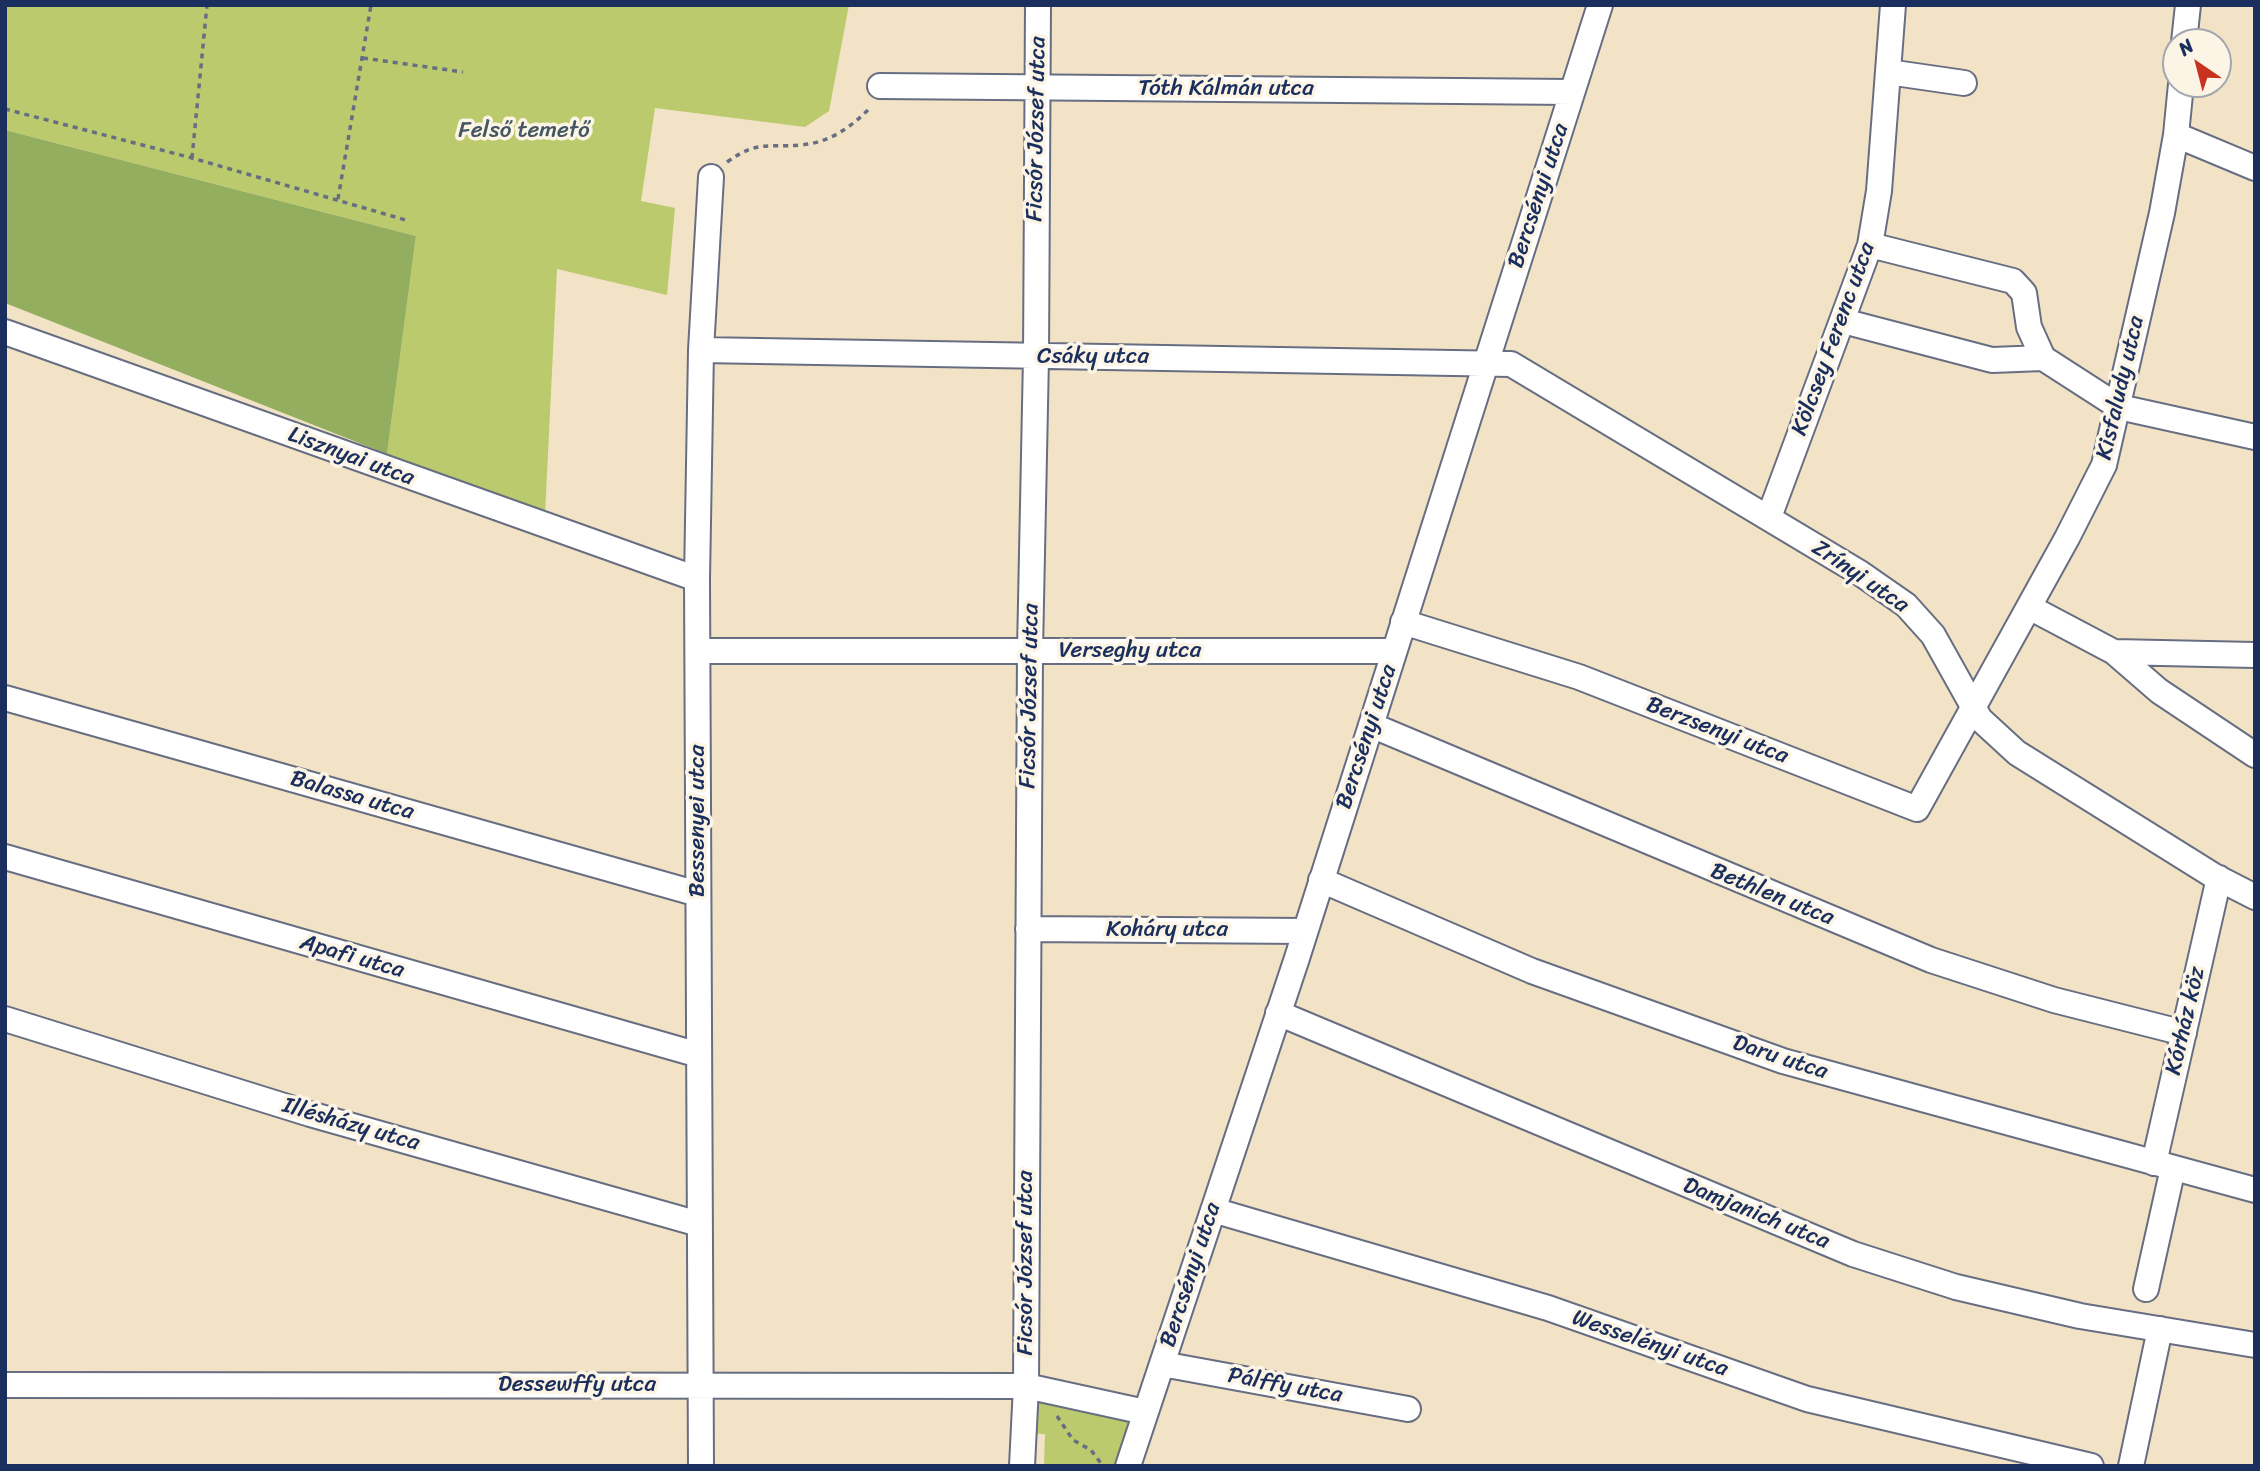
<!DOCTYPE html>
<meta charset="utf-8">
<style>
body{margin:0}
#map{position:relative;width:2260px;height:1471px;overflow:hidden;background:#f3e3c6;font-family:Sriracha,sans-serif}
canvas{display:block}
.frame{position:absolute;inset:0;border:7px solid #1b2f5e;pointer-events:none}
.north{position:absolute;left:2162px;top:28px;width:70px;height:70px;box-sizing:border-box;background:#fcf5e5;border:2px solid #a2a6af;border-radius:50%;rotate:325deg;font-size:19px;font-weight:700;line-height:28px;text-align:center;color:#1b2f5e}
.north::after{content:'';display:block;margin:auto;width:24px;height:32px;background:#c8321e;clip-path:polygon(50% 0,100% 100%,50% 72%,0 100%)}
</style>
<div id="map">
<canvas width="2260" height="1471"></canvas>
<div class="frame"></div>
<div class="north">N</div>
</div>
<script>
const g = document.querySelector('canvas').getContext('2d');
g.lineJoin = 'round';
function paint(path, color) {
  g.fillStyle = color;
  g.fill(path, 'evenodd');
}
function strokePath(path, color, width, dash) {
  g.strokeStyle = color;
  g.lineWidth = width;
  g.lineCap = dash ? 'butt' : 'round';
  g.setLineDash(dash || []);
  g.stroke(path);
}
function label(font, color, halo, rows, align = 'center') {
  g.font = font + ' Sriracha,sans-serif';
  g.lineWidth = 7;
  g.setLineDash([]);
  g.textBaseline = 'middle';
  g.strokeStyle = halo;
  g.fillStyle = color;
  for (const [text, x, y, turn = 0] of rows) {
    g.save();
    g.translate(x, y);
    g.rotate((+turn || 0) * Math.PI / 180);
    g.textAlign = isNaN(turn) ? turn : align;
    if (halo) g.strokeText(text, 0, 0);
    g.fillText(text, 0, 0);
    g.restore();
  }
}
const green = new Path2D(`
 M5,5h844l-20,106 -24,16 -150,-19 -14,93 34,7 -8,87 -110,-26 -12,246 -158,-61 29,-218 -411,-106z
 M1026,1387l119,25 -18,54h-83l1,-32 -21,-1z`);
const forest = new Path2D(`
 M5,130l411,106 -29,218 -382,-151z`);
const path = new Path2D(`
 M363,58l100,14
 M5,109l187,49 217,63
 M192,158l15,-153
 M727,162c31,-22 39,-14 73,-17 30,-2 51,-18 71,-38
 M338,199l33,-194
 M1057,1416l16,24 18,10 12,16`);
const minor = new Path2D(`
 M2184,42l4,-37
 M1888,72l76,11
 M880,86l692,6
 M2176,135l79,33
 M1870,245l143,36 11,12 5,34 14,31 76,49 136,30
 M1843,321l149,39 51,-2
 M5,332l692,247
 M701,350l810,14 349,209 46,32 27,30 47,84 37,34 197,123 41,21
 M1769,517l101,-272 9,-54 14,-186
 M2029,607l85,45 141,3
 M1403,622l176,55 338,132 150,-271 37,-73 58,-252 14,-78 5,-51
 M698,651h696
 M2114,652l45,39 96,64
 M5,698l693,196
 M1371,725l560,235 123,40 130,33
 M5,857l694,198
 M1321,880l211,91 251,90 472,129
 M1028,929l277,2
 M1278,1013l575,241 103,33 124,29 175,29
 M5,1019l305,95 389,110
 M2154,1163l65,-285
 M1213,1210l335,98 259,91 284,67
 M2146,1289l27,-121
 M1162,1364l246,45
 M5,1385l1021,1 119,26
 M701,1466l-4,-887 4,-229 10,-173
 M1022,1466l4,-80 4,-735 6,-294 2,-352
 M1128,1466l169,-508 303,-953
 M2131,1466l29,-137`);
const streetNames = [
 ["Tóth Kálmán utca",1226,89],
 ["Ficsór József utca",1037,129,-89],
 ["Bercsényi utca",1539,196,-72],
 ["Kölcsey Ferenc utca",1834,339,-70],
 ["Csáky utca",1093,357],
 ["Kisfaludy utca",2121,388,-77],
 ["Lisznyai utca",351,457,20],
 ["Zrínyi utca",1860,577,34],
 ["Verseghy utca",1130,651],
 ["Ficsór József utca",1030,696,-89],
 ["Berzsenyi utca",1717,731,21],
 ["Bercsényi utca",1367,737,-72],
 ["Balassa utca",352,796,16],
 ["Bessenyei utca",698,821,-90],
 ["Bethlen utca",1772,895,22],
 ["Koháry utca",1167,930],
 ["Apafi utca",352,957,16],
 ["Kórház köz",2186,1021,-77],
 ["Daru utca",1780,1058,18],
 ["Illésházy utca",351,1125,16],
 ["Damjanich utca",1756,1214,22],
 ["Ficsór József utca",1026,1263,-90],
 ["Bercsényi utca",1191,1275,-72],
 ["Wesselényi utca",1650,1344,19],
 ["Dessewffy utca",577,1385],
 ["Pálffy utca",1285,1386,10]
];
const parkNames = [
 ["Felső temető",524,131]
];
paint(green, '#bbca6d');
paint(forest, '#94ae60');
strokePath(minor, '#676e82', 28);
strokePath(path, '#676e82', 3.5, [5, 5]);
strokePath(minor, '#fff', 24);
label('23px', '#1b2f5e', '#fcf5e5', streetNames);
label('23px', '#435662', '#fcf5e5', parkNames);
</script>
